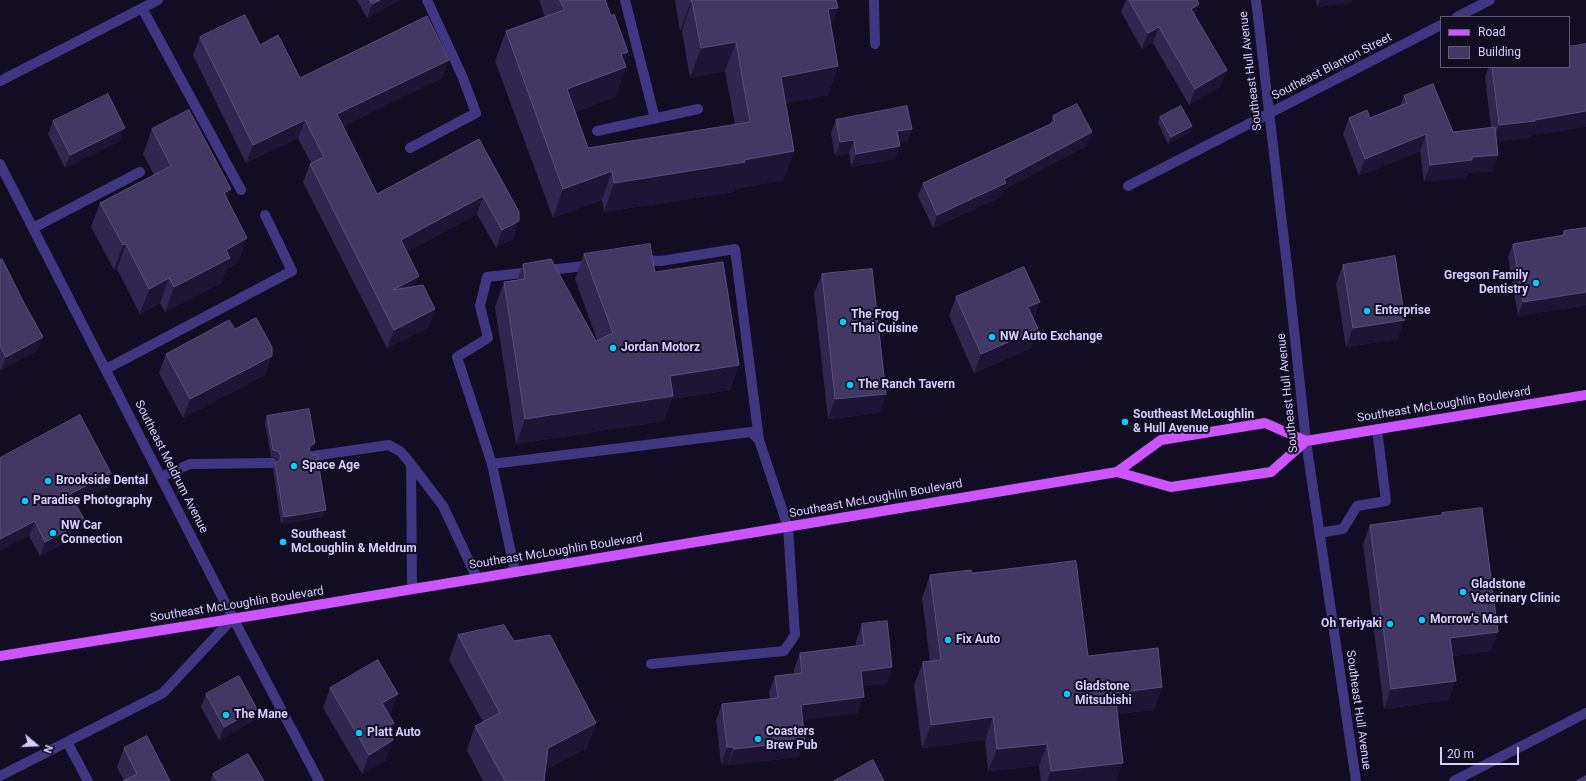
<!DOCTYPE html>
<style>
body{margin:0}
#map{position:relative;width:1586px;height:781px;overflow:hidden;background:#120d22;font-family:Roboto,sans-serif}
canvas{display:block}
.legend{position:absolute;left:1440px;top:16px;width:130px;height:52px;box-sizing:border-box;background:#120d22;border:1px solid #615a7a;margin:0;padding:5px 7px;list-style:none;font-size:12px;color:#d7ceff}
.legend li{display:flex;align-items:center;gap:8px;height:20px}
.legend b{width:20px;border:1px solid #615a7a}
.north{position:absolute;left:16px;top:725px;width:40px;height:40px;-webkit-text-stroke:3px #120d22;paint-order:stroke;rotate:109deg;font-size:11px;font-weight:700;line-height:16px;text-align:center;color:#d7ceff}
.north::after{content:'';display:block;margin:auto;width:14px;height:18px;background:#d7ceff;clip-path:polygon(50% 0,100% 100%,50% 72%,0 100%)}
.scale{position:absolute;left:1440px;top:747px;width:79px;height:18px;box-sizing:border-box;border:2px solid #d7ceff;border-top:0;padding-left:5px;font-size:12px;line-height:14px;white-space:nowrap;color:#d7ceff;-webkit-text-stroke:3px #120d22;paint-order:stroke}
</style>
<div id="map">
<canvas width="1586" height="781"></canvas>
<ul class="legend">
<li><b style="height:5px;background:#c5f"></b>Road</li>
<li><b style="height:11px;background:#423863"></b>Building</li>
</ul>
<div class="north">N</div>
<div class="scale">20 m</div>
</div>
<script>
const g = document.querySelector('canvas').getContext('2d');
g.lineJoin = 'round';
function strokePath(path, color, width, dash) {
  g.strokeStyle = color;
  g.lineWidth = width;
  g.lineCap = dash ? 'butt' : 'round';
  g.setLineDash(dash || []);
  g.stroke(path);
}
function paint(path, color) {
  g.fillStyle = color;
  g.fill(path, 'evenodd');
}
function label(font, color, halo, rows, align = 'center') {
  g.font = font + ' Roboto,sans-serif';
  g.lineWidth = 4;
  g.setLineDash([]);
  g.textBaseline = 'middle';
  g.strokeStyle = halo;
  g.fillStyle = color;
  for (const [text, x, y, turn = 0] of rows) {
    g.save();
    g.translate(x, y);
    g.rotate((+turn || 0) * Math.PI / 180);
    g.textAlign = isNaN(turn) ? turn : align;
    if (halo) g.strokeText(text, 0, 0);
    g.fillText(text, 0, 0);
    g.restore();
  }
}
const minor = new Path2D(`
 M625,0l30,119
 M874,0l1,44
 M1256,0l32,274 18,167 50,340
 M142,8l99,182
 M1457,17l33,-17
 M0,81l158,-81
 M597,131l101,-22
 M410,148l66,-35 -13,-35 -36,-78
 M0,164l233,454 86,163
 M1128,186l313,-161
 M33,228l107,-56
 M641,260l20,1 74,-12 24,191
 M106,369l186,-98 -27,-56
 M313,456l76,-11 12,7 10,12
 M492,464l259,-32 8,8 29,87 7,108 -11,16 -133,13
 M161,477l29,-13 82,-1
 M1319,533l24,-4 14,-23 29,-5 -9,-72
 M515,572l-23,-108 -35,-107 31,-19 -8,-32 7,-29 106,-12
 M412,589l-1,-125 32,42 34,72
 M67,742l21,39
 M0,776l163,-83 70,-75
 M1454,781l132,-68`);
const major = new Path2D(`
 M1117,472l44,-32 104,-17 41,18
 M0,656l281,-45 836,-139 54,15 100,-15 35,-31 280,-46`);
const wall = new Path2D(`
 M357,0h43l-33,18z
 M539,0h66l21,67 -11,30 -40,15 13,36 147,-23 -10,-54 -35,7 -8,-47h-2l-5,-31h161l-5,26 7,40 -10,29 -42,8 8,48 -11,29 -48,9 -1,3 -130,20 -2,-12 -49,18 -58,-157 11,-30 39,-14z
 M1126,0h73l-1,1 -3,15 26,70 -32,19 -36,-62 -11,6 -21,-37z
 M1316,0h36l-1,3 -34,4z
 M200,37l60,8 40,33 149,-18 -7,18 -99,48 34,68 102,-55 34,100 -17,9 -19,-34 -70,38 8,34 20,23 -6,18 -42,21 -84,-166 7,-18 1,-1 -13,-25 -52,25 -53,-108z
 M1488,67h81l-40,71 -32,3 1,14 -6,16 -24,2 -2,4 -42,5 -4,-31 -61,25 -16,-42 6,-16h21l30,-12 4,-10 49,36 38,-4 -6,-51 3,-8z
 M1053,116l34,30 -84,44 -2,7 -68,31 -15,-32 5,-13 127,-59z
 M1160,117l32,9 -3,7 -21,11 -10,-21z
 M836,120l76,9 -5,13 -7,1v3l-5,13 -44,8 -2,-14 -14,3 -4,-23z
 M53,121l67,20 -55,27 -17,-34z
 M152,129l75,70 11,64 -12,6 -5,14 -56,29 -5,-9 -20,11 -23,-45 -3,1 -23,-43 9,-24 54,-28 -11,-21z
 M1586,228v77l-68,11 -10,-59 5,-13 49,-8 2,-5z
 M584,254l71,18 76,118 -59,9 -8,22 -148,23 -21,-137 9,-25 13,-2 6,-16 73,77 1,-1 -22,-61z
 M0,260l38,90 -37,20 -1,-1z
 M1343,265l55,74 -52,8 -10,-63z
 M822,274l64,120 -7,19 -51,6 -14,-126z
 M956,297l78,22 -3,29 -57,25 -25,-57z
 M235,329l30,46 -82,43 -24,-45 7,-19z
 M267,416l45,34 -2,1 13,66 -42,7 -8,-55 2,-6 3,-2 -3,-3 -4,-1 -6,-35z
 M0,458l105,30 -30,16 4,31 -39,21 -11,-20z
 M1442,513l49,138 -38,5 -4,44 -65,9 -21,-165 7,-19 71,-9z
 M972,573l116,83 74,31 -8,23 -37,4 -1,67h-75l-2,-15 -51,5 -3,-31 -63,8 -8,-63 9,-23 7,-1 -8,-63 8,-23z
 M862,624l25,60 -24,2 -5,27 -55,7 -4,37 -71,8v-2l-7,1 -5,-44 6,-16 48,-5 -1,-7 6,-16 19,-2v-5l6,-16 56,-7v-5z
 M458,635l56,6 82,82 -9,25 -42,22 -1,11h-61l-16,-31 8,-24 8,-4 -34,-62z
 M330,688l61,25 -2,2 5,8 -4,12 -4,25 -24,14 -39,-66z
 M206,694l51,15 -5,13 -33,18 -18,-33z
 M124,748l46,33h-46l-7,-14z
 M213,774l51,7h-53z`);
const shadedWall = new Path2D(`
 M380,0h20l-33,18 5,-14z
 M1320,0h32l-1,3 -34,4z
 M692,1l-10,30h-2l11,-29z
 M1199,4l-5,16 -3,-11z
 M838,8l-11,29 1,-28z
 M1159,27l-6,16 -11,6 6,-16z
 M736,42l-11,29 -35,7 11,-30z
 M628,52l-7,17 5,-2 -11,30 -59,22 11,-30 54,-35z
 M449,60l-7,18 -111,55 6,-19z
 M838,66l-10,29 -58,11 11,-29z
 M1227,70l-6,16 -32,19 6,-16z
 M1586,111v16l-57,9v2l-36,4 6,-17z
 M305,120l-7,18 -52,25 7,-18z
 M1192,126l-3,7 -21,11 3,-7z
 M125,128l-5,13 -55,27 5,-13z
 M912,129l-5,13 -14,3 4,-14z
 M1092,132l-5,14 -84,44 -2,7 -68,31 4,-13z
 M1426,134l-6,17 -61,25 6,-17z
 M854,140l-5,13 -14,3 5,-14z
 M900,146l-5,13 -44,8 5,-13z
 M794,151l-11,29 -48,9 -1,3 -130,20 10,-29z
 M1498,155l-6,16 -24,2 -2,4 -42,5 6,-17 42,-8z
 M612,171l-10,29 -49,18 10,-29z
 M231,189l-9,25 2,-21z
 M483,196l-6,18 -83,45 7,-19z
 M519,221l-6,18 -17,9 6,-18z
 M247,238l-9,25 -12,6 -5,14 -56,29 9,-25 52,-37z
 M126,244l-9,25 -3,1 9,-25z
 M419,276l-7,18 -19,-4z
 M169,278l-9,25 -20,11 9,-25z
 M1586,292v13l-68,11 5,-14z
 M1040,302l-7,20 -5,-15z
 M435,309l-6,18 -42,21 7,-18z
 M1405,320l-7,19 -52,8 7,-19z
 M1038,329l-7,19 -57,25 7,-19z
 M43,337l-5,13 -37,20 5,-13z
 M272,356l-7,19 -82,43 7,-19z
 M739,365l-8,25 -59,9 -8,22 -148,23 9,-25 145,-43z
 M886,394l-7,19 -51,6 7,-20z
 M315,443l-3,7 -5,3 3,-7z
 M111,473l-6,15 -40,21 5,-15z
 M326,510l-3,7 -42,7 3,-7z
 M35,521l-6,15 -29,15v-12z
 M85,521l-6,14 -39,21 5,-14z
 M1498,632l-7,19 -48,7 7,-20z
 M892,667l-5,17 -32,3 6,-16z
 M1456,681l-7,19 -65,9 7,-20z
 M1162,687l-8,23 -48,5 9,-22z
 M398,694l-7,19 -16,10 7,-20z
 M864,697l-6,16 -63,8 6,-16z
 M257,709l-5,13 -33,18 5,-13z
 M993,717l-8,23 -63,8 9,-23z
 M394,723l-7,20 -1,-15z
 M596,723l-9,25 -48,25 9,-25z
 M393,740l-7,20 -24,14 7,-19z
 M805,741l-6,16 -71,8 6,-16z
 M1047,744l-8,22 -51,5 9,-22z
 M727,747h6l-5,16 -7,1z
 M1123,763l-7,18h-69l4,-10z`);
const building = new Path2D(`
 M370,0h10l-8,4z
 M560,0h45l6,16 3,-2 14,38 -7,2 5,13 -59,22 21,59 162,-26 -14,-80 -35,6 -9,-47 -1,1v-2h145l2,8 -10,1 10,57 -57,11 13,74 -50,9 1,2 -131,21 -2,-12 -49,18 -57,-158 58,-21z
 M1129,0h68l2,4 -8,5 36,61 -32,19 -36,-62 -11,6z
 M245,15l15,30 18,-10 22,43 127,-62 22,44 -112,54 40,80 102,-55 40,73v9l-17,9 -19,-34 -82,44 18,36 -26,14 30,-5 12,24 -41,21 -84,-166 14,-7 -19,-37 -52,25 -53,-108z
 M1586,44v67l-51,9v1l-36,4 -7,-58h77v-20z
 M1433,84l20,48 42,-5 3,28 -26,2v3l-42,5 -4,-31 -61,25 -16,-41 18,-8 3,8 37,-15 -3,-7z
 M108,94l17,34 -55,27 -17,-34z
 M1077,104l15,28 -88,47 2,4 -69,32 -14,-32 132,-61 -2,-6z
 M907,106l5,23 -15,2 3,15 -44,8 -2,-14 -14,2 -4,-22z
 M1181,106l11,20 -21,11 -11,-20z
 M189,110l42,79 -7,4 23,45 -21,12 4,8 -56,29 -5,-9 -20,11 -23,-45 -3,1 -23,-42 71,-37 -19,-37z
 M1586,228v64l-63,10 -10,-58 51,-9v-4z
 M650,244l5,28 68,-10 16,103 -69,11 3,20 -148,23 -21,-137 21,-3 -2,-15 28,-5 45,82 17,-8 -29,-79z
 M1395,256l10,64 -52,8 -10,-63z
 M2,259l22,44 19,34 -37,20 -6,-11v-86z
 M1024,267l16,35 -12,5 10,22 -57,25 -25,-57z
 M872,269l14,125 -51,5 -13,-125z
 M256,318l16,29v9l-82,43 -24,-45 63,-34 6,9z
 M309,409l6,34 -5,3 -1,4 4,5h4l9,55 -42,7 -9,-54 5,-3 1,-4 -3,-5 -5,-1 -6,-34z
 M80,415l31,58 -41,21 15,27 -40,21 -10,-21 -35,18v-81z
 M1482,508l16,124 -48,6 6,43 -65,8 -21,-164 72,-10v-2z
 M1076,561l12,95 70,-8 4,39 -47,6 8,70 -72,8 -4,-27 -50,5 -4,-32 -62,8 -8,-63 18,-2 -11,-85 41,-5 1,3z
 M887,621l5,46 -31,4 3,26 -63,8 4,36 -71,8 -1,-2h-6l-5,-43 56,-6 -3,-22 27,-3 -2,-20 64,-8 -2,-21z
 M504,625l10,16 36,-6 46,88 -48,25 -4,33h-39l-30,-55 25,-13 -42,-78z
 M378,660l20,34 -16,9 12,20 -8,5 7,12 -24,15 -39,-67z
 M239,676l18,33 -33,18 -18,-33z
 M147,736l23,45h-47l14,-7 -13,-26z
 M248,754l16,27h-46l-5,-7z
 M873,760l11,21h-50z
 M1586,776v5h-9z`);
const markers = [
 [1536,283,4,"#00cff9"],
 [1367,311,4,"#00cff9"],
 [843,322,4,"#00cff9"],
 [992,337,4,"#00cff9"],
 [613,348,4,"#00cff9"],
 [850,385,4,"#00cff9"],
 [1125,422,4,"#00cff9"],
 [294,466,4,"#00cff9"],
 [48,481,4,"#00cff9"],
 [25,501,4,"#00cff9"],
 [53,533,4,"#00cff9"],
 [283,542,4,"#00cff9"],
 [1463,592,4,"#00cff9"],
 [1422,620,4,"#00cff9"],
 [1390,624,4,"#00cff9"],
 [948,640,4,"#00cff9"],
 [1067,694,4,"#00cff9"],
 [226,715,4,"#00cff9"],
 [359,733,4,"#00cff9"],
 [758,739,4,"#00cff9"]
];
const streetNames = [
 ["Southeast Blanton Street",1332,67,-27],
 ["Southeast Hull Avenue",1251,71,-97],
 ["Southeast Hull Avenue",1288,393,-96],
 ["Southeast McLoughlin Boulevard",1444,405,-9],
 ["Southeast Meldrum Avenue",171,467,63],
 ["Southeast McLoughlin Boulevard",876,499,-10],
 ["Southeast McLoughlin Boulevard",556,552,-9],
 ["Southeast McLoughlin Boulevard",237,605,-9],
 ["Southeast Hull Avenue",1358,710,82]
];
const poiNames = [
 ["Gregson Family",1528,276,"right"],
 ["Dentistry",1528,290,"right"],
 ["Enterprise",1375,311],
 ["The Frog",851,315],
 ["Thai Cuisine",851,329],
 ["NW Auto Exchange",1000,337],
 ["Jordan Motorz",621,348],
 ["The Ranch Tavern",858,385],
 ["Southeast McLoughlin",1133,415],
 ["& Hull Avenue",1133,429],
 ["Space Age",302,466],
 ["Brookside Dental",56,481],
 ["Paradise Photography",33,501],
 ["NW Car",61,526],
 ["Connection",61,540],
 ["Southeast",291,535],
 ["McLoughlin & Meldrum",291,549],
 ["Gladstone",1471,585],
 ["Veterinary Clinic",1471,599],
 ["Morrow's Mart",1430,620],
 ["Oh Teriyaki",1382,624,"right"],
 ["Fix Auto",956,640],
 ["Gladstone",1075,687],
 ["Mitsubishi",1075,701],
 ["The Mane",234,715],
 ["Coasters",766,732],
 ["Brew Pub",766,746],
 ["Platt Auto",367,733]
];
strokePath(minor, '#3f3782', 10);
strokePath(major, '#c5f', 10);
paint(wall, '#312650');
paint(shadedWall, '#1d1436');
paint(building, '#423863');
strokePath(building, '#5a4f7b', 1);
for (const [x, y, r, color] of markers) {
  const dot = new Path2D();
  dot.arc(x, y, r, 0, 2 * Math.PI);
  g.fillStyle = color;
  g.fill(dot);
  strokePath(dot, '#120d22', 1.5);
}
label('12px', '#d7ceff', '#120d22', streetNames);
label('bold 12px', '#d7ceff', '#120d22', poiNames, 'left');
</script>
